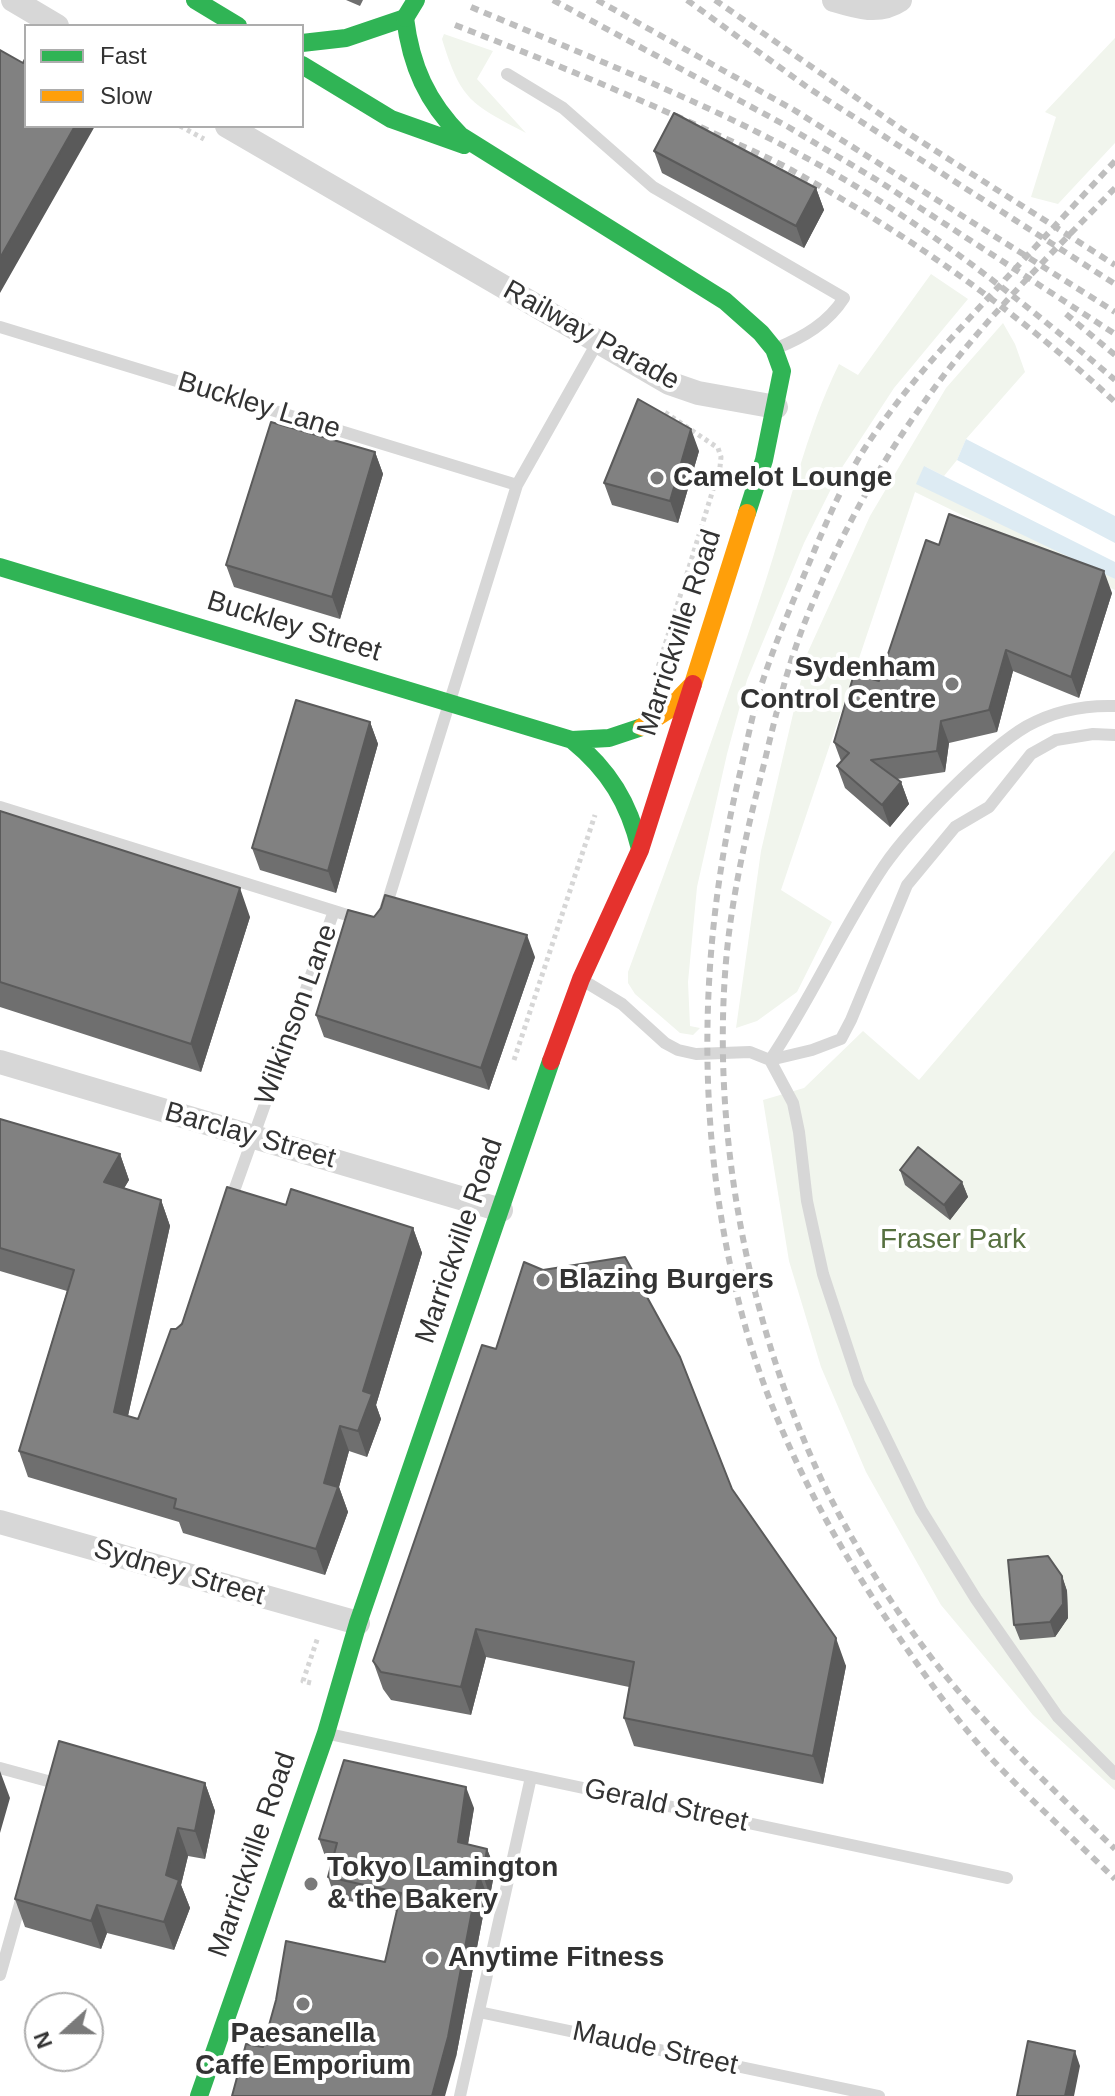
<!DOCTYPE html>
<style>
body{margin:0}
#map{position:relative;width:1115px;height:2096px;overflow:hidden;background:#fff;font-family:Helvetica,sans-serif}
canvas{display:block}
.legend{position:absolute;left:24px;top:24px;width:280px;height:104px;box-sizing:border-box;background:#fff;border:2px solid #adadad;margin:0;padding:10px 14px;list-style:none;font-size:24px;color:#333}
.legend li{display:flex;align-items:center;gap:16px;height:40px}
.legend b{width:40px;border:2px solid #adadad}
.north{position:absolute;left:24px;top:1992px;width:80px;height:80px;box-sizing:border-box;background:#fff;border:2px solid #adadad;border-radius:50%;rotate:249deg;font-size:22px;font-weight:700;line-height:32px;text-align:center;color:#333}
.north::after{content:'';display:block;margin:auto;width:28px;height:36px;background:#7a7a7a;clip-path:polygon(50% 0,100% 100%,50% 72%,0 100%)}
</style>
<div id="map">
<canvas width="1115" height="2096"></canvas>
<ul class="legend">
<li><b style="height:10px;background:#30b455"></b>Fast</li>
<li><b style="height:10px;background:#ff9f0a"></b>Slow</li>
</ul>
<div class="north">N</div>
</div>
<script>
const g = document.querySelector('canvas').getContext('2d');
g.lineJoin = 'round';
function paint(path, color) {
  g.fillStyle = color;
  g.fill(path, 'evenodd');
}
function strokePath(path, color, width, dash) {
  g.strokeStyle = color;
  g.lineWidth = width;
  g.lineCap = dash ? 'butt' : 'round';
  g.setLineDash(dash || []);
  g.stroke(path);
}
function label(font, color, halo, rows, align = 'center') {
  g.font = font + ' Helvetica,sans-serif';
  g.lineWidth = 8;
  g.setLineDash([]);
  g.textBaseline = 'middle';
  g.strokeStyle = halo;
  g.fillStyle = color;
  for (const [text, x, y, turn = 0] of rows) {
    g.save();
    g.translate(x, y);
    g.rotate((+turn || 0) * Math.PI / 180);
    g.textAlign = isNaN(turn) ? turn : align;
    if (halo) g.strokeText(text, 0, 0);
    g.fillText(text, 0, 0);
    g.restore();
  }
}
const green = new Path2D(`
 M444,34l49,17 -16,28 49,54c-55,-29 -65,-32 -84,-94z
 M1115,38v105l-57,61 -27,-7 25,-80 -11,-5z
 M931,274l37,25 -74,89 -53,81 -37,74 -57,137 -20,74 -30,133 -9,95 2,44 10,2 -7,7 -13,-2 -45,-39 -7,-11v-11c48,-129 94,-258 137,-389 24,-73 40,-150 74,-219l19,11z
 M1003,323l12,21 10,28 -59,67 -9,21 -13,16 -20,-10 191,113v11l-200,-98 -134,398 51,32 -35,70 -40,29 -21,7 25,-177 46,-197 63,-138 45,-76 31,-52z
 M1115,850v940l-82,-75 -92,-110 -75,-133 -45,-105 -32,-106 -26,-161 41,-12 59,-57 56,49z`);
const water = new Path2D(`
 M966,439l149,77v27l-158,-83z
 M924,466l191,96v17l-199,-95z`);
const path = new Path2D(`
 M180,126l24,13
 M656,674l64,-207 1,-10 -3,-9 -55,-37
 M514,1060l81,-245
 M311,1683l-8,-2 15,-44`);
const lane = new Path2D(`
 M507,74l56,34 90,79 191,111c-16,25 -40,39 -67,50
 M0,327l517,158
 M1115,735l-22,-1 -37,6 -25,14 -42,53 -34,20 -48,58 -56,135 -10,19 -29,11 -42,10 23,43 6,29 8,69 16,73 36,109 62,127 55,89 82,118 57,57
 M0,807l360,112
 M385,910l132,-425 80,-142
 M584,981l38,23 43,39 13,7 18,4 54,-2 20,8c42,-62 72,-132 114,-194 27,-39 102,-116 143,-140 27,-15 58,-21 88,-20
 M230,1202l104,-291
 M329,1734l678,144
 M0,1768l55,15 -2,8
 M0,1975l22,-78
 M479,2012l400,84
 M460,2096l71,-319`);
const street = new Path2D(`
 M13,0l44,26
 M834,0c23,7 45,14 66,0
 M227,126l442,257 29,10 78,14
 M0,1062l501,148
 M0,1522l358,101`);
const fast = new Path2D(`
 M195,0l43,26
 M302,43l44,-5 59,-20c6,48 22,84 56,118l264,165 36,32 13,16 8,22 -18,89 -17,53
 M302,65l89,54 73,26
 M0,567l572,173 37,-2 33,-11
 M572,740c37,30 57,63 68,109
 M199,2096l127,-363 32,-110 193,-562`);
const slow = new Path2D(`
 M642,727l25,-16 26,-27 54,-171`);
const jam = new Path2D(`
 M551,1061l30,-82 59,-129 53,-166`);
const rail = new Path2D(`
 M553,0l232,125 92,55 238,154
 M597,0l197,110 321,202
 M687,0l120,87 308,197
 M715,0l188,130 212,135
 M471,7c111,47 223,90 328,147 115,61 218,142 316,226
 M455,25c85,33 169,67 252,105 29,14 60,26 88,42 115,64 223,140 320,230
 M1115,161c-38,41 -76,82 -114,123 -49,53 -99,106 -138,167 -19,31 -34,65 -48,98 -20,48 -42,97 -57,147 -7,25 -12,51 -18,77 -44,181 -45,376 6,556 29,103 82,203 142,292 31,46 63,93 100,134 40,43 85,83 127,124
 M1115,188c-66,68 -136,136 -190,213 -50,69 -91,146 -122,226 -17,44 -28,91 -39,137 -15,58 -29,117 -36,177 -19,172 15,362 85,520 34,78 97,176 154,240 47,52 98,100 148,148
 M1066,314l49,41`);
const fastBridge = new Path2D(`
 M405,18l11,-18`);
const wall = new Path2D(`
 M346,0h17l-3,6z
 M654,151l162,37 8,22 -20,38 -142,-75z
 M699,451l-21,72 -66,-18 -8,-22z
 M375,452l8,22 -43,145 -106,-32 -8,-22z
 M939,545l173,48 -33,105 -66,-27 -16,61 -48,11 -4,29 -48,7 4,3 8,22 -19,23 -45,-39 -8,-22 4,-5 -7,-19 45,-61z
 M370,722l8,22 -42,149 -76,-23 -8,-22z
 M0,811l250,106 -49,155 -201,-65z
 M535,957l-46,133 -165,-53 -8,-22z
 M0,1119l120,35 9,26 -5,8 37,12 9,26 -42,190 10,3 38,-90 110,-124 127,23 9,25 -46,152 5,14 -14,38 -18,-6 -10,36 9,25 -23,63 -142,-42 -4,-11 -151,-45 -9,-26 48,-160 -67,-20z
 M900,1170l62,12 6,15 -18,23 -45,-35z
 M496,1349l236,140 114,177 -23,118 -189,-38 -10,-28 5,-31 -143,-30 -15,58 -80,-15 -8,-11 -10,-28z
 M1062,1576l5,15 1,27 -13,19 -35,3 -6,-15z
 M205,1783l10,28 -10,48 -17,-3 -7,29 9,23 -16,42 -67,-17 -6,16 -76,-22 -10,-28z
 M474,1808l-6,36 19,5 8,20 -5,27 -3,-1 -31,162 -193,-10 13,-47 109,-38 12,-51 -62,-13 -7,-21 4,-16 -6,-2 -7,-20z`);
const shadedWall = new Path2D(`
 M75,126h20l-95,167v-35z
 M816,188l8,22 -20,38 -8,-22z
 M691,429l8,22 -21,72 -8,-22z
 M375,452l8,22 -43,145 -8,-22z
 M1104,571l8,22 -33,105 -8,-21z
 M1006,650l7,21 -16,61 -8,-22z
 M941,721l8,22 -4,29 -8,-21z
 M370,722l8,22 -42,149 -8,-22z
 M901,782l8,22 -19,23 -8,-22z
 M240,888l10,29 -49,155 -10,-28z
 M527,935l8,22 -46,133 -8,-22z
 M120,1154l9,26 -16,27 -9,-25z
 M962,1182l6,15 -18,23 -6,-15z
 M161,1200l9,26 -47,212 -9,-26z
 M413,1228l9,25 -46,152 5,14 -14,38 -9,-26 5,-40z
 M340,1426l9,25 -10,36 9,25 -23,63 -9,-26 8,-66z
 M1062,1576l5,15 1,27 -13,19 -5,-15z
 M476,1629l10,28 -15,58 -10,-28z
 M836,1638l10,28 -23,118 -10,-28z
 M0,1771l10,27 -10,35z
 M205,1783l10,28 -10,48 -10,-28z
 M466,1787l8,21 -9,54 -7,-20z
 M178,1828l10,28 -7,29 9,23 -16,42 -10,-28 2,-47z
 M487,1849l8,20 -5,27 -7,-21z
 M479,1874l8,21 -31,162 -11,39h-13z
 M97,1905l10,28 -6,16 -10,-28z
 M1075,2051l5,15 -6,30h-9z`);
const building = new Path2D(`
 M0,50l23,13 3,-6v69h49l-75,132z
 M674,113l142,75 -20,38 -142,-75z
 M638,399l53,30 -21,72 -66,-18z
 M271,422l104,30 -43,145 -106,-32z
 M949,514l155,57 -33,106 -65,-27 -17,60 -48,11 -4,30 -66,9 30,22 -19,23 -45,-39 12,-13 -15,-11 20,-68 25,7 47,-141 13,5z
 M296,700l74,22 -42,149 -76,-23z
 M0,811l240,77 -49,156 -191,-62z
 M385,895l142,40 -46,133 -165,-53 32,-105 26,7 7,-9z
 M0,1119l120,35 -16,28 57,18 -47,212 24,7 33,-90h5l6,-5 45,-137 59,18 5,-16 122,39 -50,163 9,3 -14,37 -18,-5 -16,57 14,4 -22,62 -142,-41 2,-9 -157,-48 55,-181 -74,-22z
 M918,1147l44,35 -18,23 -44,-35z
 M625,1257l55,100 52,132 104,149 -23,118 -189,-38 10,-56 -158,-33 -15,58 -80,-15 -8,-11 109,-316 14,4 28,-87 19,8z
 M1048,1556l14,20 1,28 -13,18 -36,3 -6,-65z
 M59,1741l146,42 -10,48 -17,-3 -12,47 13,5 -15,42 -67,-17 -6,16 -76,-22z
 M344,1760l122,27 -8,55 29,7 -4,26 -4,-1 -31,163 -16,59h-200l14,-52 17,3 13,-47 10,-59 99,21 16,-69 -73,-16 9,-34 -18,-4z
 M1028,2041l47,10 -10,45h-48z`);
const markers = [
 [657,478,8,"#7a7a7a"],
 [952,684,8,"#7a7a7a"],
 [543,1280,8,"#7a7a7a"],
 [311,1884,8,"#7a7a7a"],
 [432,1958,8,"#7a7a7a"],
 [303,2004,8,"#7a7a7a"]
];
const streetNames = [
 ["Railway Parade",591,336,29],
 ["Buckley Lane",259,406,17],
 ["Buckley Street",294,627,17],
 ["Marrickville Road",680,633,-72],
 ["Wilkinson Lane",297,1015,-70],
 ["Barclay Street",250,1136,16],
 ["Marrickville Road",460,1241,-71],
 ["Sydney Street",179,1573,16],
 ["Gerald Street",666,1806,12],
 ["Marrickville Road",253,1855,-71],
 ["Maude Street",655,2049,12]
];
const poiNames = [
 ["Camelot Lounge",673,478],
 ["Sydenham",936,668,"right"],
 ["Control Centre",936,700,"right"],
 ["Blazing Burgers",559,1280],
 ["Tokyo Lamington",327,1868],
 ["& the Bakery",327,1900],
 ["Anytime Fitness",448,1958],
 ["Paesanella",303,2034,"center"],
 ["Caffe Emporium",303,2066,"center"]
];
const parkNames = [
 ["Fraser Park",953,1240]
];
paint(green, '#f1f5ed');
paint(water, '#ddebf3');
strokePath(path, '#d6d6d6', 5, [4, 4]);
strokePath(lane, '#d7d7d7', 12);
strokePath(street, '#d7d7d7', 24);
strokePath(fast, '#30b455', 18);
strokePath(slow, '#ff9f0a', 18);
strokePath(jam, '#e5322d', 18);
strokePath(rail, '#bebebe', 6, [8, 6]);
strokePath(fastBridge, '#30b455', 18);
paint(wall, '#6f6f6f');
paint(shadedWall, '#5a5a5a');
paint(building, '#818181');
strokePath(building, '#5a5a5a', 2);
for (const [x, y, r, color] of markers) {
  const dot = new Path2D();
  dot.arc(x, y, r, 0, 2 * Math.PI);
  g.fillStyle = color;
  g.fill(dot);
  strokePath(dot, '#fff', 3);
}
label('28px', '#333', '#fff', streetNames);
label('bold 28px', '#333', '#fff', poiNames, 'left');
label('28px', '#56703f', '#fff', parkNames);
</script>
